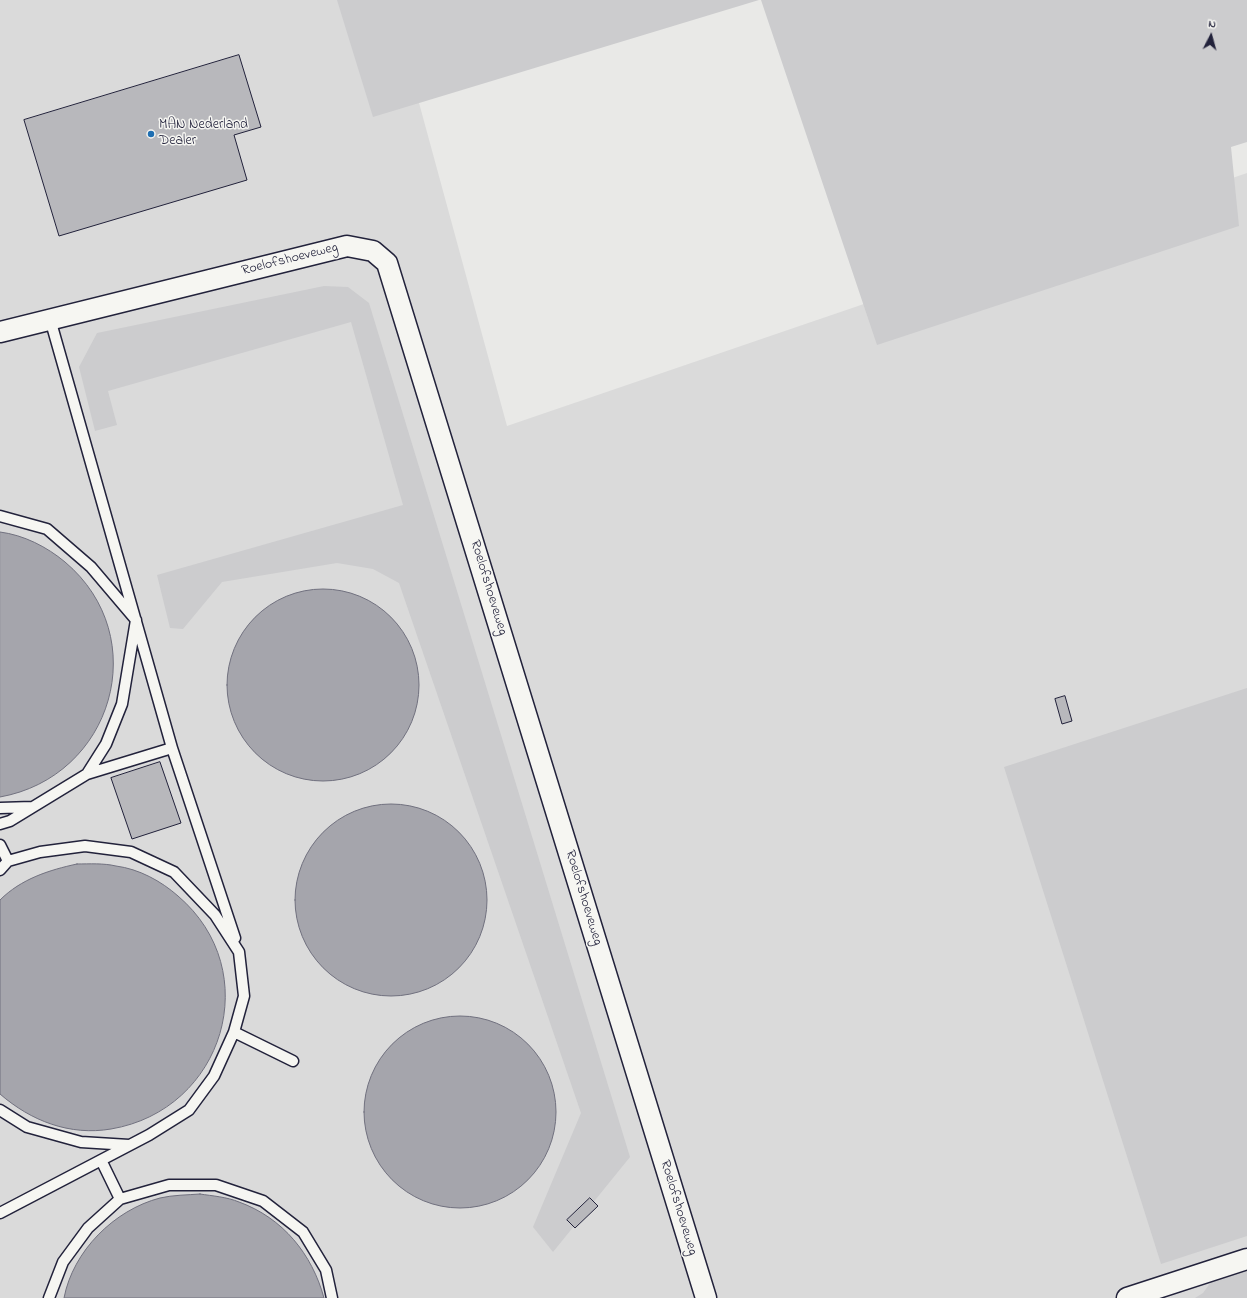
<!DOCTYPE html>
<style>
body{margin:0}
#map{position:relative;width:1247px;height:1298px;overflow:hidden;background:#e9e9e7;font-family:"Indie Flower",sans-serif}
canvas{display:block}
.north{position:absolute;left:1191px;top:16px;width:40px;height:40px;-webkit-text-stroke:3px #f6f6f2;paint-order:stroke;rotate:6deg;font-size:11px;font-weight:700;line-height:16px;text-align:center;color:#22223b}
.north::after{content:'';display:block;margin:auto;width:14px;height:18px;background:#22223b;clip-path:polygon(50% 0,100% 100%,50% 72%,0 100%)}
</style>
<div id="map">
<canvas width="1247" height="1298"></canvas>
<div class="north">N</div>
</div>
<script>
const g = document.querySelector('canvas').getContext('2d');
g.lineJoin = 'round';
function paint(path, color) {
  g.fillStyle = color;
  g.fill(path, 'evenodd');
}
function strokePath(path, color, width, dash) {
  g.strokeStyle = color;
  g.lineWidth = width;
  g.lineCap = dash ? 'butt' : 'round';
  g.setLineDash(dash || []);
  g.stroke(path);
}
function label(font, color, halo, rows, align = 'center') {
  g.font = font + ' "Indie Flower",sans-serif';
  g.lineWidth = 3;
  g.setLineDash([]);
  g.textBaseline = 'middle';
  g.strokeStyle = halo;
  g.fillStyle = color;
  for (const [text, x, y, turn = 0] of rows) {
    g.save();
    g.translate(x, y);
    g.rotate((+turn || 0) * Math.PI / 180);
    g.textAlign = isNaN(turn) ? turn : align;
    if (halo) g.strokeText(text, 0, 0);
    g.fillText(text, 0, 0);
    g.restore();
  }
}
const built = new Path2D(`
 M0,0h391l116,426 740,-253v1125h-1247z`);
const green = new Path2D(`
 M337,0h422l-386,117z
 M761,0h486v142l-16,5 8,79 -362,119z
 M324,286l24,1 21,16 261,854 -77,95 -20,-25 48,-114 -182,-530 -26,-14 -36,-6 -115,19 -39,47 -13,-1 -13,-53 246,-70 -52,-183 -243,69 9,34 -22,6 -16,-64 18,-34z
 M1247,688v548l-86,28 -157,-497z
 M1247,1267v31h-52l8,-5 8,-11 13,-7z`);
const water = new Path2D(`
 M0,532c24,3 47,15 65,30 89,75 48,215 -65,235z
 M227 685a96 96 0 1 1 192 0a96 96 0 1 1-192 0Z
 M295 900a96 96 0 1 1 192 0a96 96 0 1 1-192 0Z
 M77,864c13,0 26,-1 39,2 23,3 45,15 62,30 88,75 46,214 -67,233 -41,7 -80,-8 -111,-35v-194c21,-21 49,-30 77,-36z
 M364 1112a96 96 0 1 1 192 0a96 96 0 1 1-192 0Z
 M200,1194c13,2 27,3 39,8 44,16 73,52 85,96h-260c9,-47 50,-88 96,-100 13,-3 27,-3 40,-4z`);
const building = new Path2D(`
 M239,55l22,72 -27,8 13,45 -188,56 -35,-116z
 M1065,696l7,25 -10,3 -7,-25z
 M160,762l21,61 -49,16 -21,-61z
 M590,1198l8,8 -23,22 -8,-8z`);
const service = new Path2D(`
 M50,319l122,429 -85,26
 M0,516l47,13 44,38 45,53 -14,84 -16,40 -19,30 -77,47 -10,3
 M172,748l63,190
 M0,808l32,-1
 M0,845l8,16 32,-9 45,-6 46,6 43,20 41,43 24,37 5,44 -10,36 -20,44 -25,34 -40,25 -149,78
 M0,870l8,-9
 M234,1032l59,29
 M0,1110l27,17 54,15 48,3
 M101,1160l19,39
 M49,1298l14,-36 25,-34 32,-29 49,-14h47l47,16 40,31 23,38 6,28`);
const minor = new Path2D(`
 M0,332l347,-86 26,5 14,12 319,1035
 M1127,1298l120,-39`);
const markers = [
 [151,134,4,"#1f6fb2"]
];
const poiNames = [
 ["MAN Nederland",159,126],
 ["Dealer",159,142]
];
const streetNames = [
 ["Roelofshoeveweg",290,260,-14],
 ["Roelofshoeveweg",488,588,73],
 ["Roelofshoeveweg",583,898,73],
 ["Roelofshoeveweg",678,1208,73]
];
paint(built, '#dadada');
paint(green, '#ccccce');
paint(water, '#a5a5ac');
strokePath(water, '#71717f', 1);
paint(building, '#b8b8bc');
strokePath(building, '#22223b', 1);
strokePath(service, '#22223b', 13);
strokePath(minor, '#22223b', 23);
strokePath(service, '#f6f6f2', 10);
strokePath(minor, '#f6f6f2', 20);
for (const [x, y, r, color] of markers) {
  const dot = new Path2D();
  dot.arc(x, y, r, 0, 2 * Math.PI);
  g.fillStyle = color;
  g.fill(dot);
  strokePath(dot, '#f6f6f2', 1.5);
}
label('14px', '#22223b', '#f6f6f2', poiNames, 'left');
label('14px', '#22223b', '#f6f6f2', streetNames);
</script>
